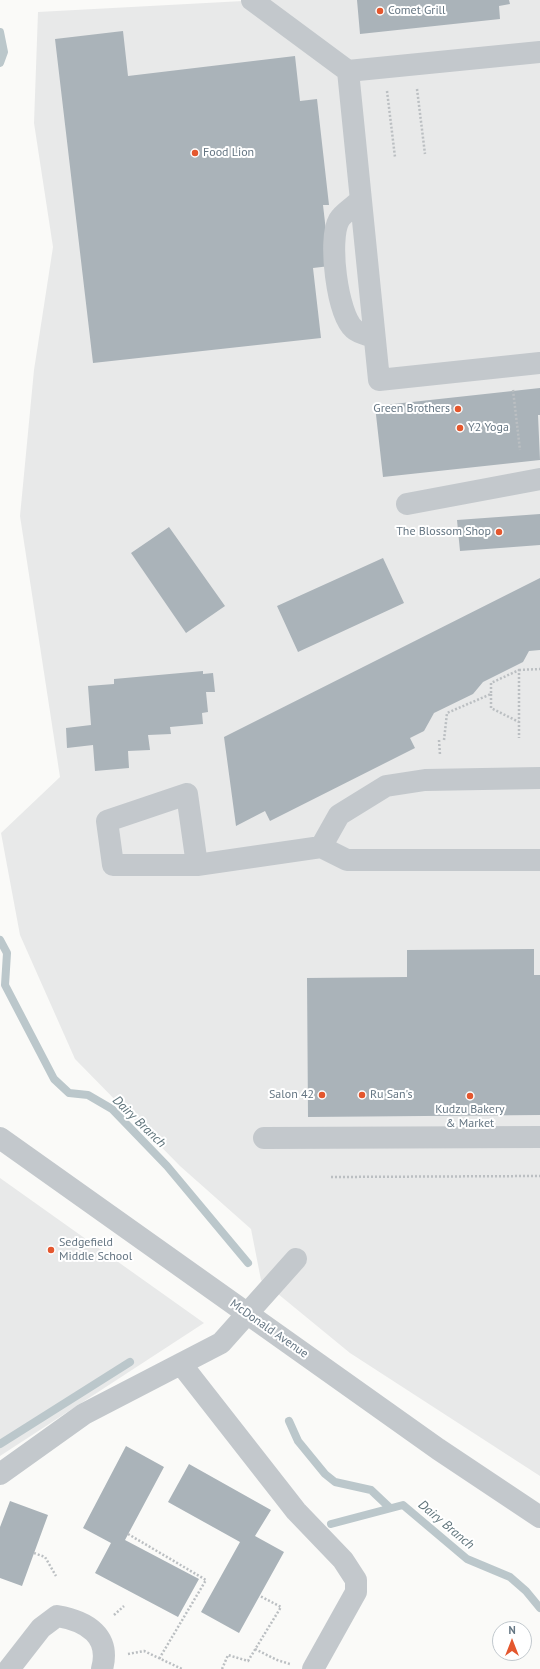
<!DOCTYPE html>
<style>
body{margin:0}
#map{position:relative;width:540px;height:1669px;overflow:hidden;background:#fafaf8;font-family:"PT Sans",sans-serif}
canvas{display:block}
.north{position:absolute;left:492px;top:1621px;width:40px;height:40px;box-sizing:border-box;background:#fff;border:1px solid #c1c8cd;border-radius:50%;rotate:0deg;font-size:11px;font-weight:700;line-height:16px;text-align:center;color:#657683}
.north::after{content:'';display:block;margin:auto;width:14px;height:18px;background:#e4572e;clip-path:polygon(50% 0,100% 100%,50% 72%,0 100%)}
</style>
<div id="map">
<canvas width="540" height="1669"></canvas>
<div class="north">N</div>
</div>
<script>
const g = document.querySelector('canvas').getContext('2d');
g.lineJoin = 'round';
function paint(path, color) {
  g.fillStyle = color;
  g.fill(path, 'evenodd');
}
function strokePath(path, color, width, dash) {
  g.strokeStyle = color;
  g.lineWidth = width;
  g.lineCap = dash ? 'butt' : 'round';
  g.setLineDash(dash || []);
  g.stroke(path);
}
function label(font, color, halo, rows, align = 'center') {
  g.font = font + ' "PT Sans",sans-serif';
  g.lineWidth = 4;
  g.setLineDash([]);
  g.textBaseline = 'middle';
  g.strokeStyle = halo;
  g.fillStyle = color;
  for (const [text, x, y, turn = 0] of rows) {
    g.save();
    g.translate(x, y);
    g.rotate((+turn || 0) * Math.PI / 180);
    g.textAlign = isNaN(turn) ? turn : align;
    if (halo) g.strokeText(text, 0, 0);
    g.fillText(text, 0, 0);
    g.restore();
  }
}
const built = new Path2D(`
 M262,0h278v1476l-190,-123 -89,-73 -10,-51 -71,-63 -105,-107 -55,-124 -19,-102 59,-56 -40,-261 14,-146 19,-123 -19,-124 4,-111z
 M0,1178l204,145 -204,133z`);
const stream = new Path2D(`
 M0,32l4,20 -4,11
 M0,940l7,13 -2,32 49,94 15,14 19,2 24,14 55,57 81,97
 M289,1421l9,20 27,33 10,8 36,8 19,18
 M0,1444l130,-82
 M331,1524l72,-19 64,54 43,18 16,14 14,17`);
const building = new Path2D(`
 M357,0h152l1,4 -11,2 1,13 -140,15z
 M123,31l5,45 167,-20 5,45 17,-2 12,106h-6l7,61 -17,2 8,70 -228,25 -38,-324z
 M540,388v27h-2l2,45 -157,17 -8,-71z
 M540,514v31l-80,6 -3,-31z
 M169,527l56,79 -39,27 -55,-80z
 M383,558l21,45 -106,49 -21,-46z
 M540,578v72l-11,1 -6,11 -40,20 -10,12 -39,19 -10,18 -14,7 5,10 -145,73 -5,-10 -29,15 -12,-89z
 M203,671v3l10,-1 2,19h-9l2,20 -6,1 1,11 -33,3 1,7 -23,1 2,15 -22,1 1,17 -34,3 -2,-26 -26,3 -1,-20 25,-3 -3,-39 26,-2v-5z
 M534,949v26h6v140l-232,2 -1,-139 100,-1v-27z
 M126,1446l38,21 -39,73 74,39 -21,38 -83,-44 16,-30 -28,-15z
 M189,1464l82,46 -16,26 29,16 -45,81 -38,-21 39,-70 -72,-40z
 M10,1501l38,14 -26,71 -22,-8v-51z`);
const path = new Path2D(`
 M417,89l8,65
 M387,91l8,66
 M513,390l7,60
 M519,670l21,-1
 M491,694v14l28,14
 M439,740l1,15
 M444,740l3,-27 44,-19v-11l28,-13v68
 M331,1177l209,-1
 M128,1534l78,46 -47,79
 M34,1553l11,4 11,19
 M114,1615l10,-9
 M255,1649l22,11 13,4
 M128,1654l16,-3 38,18
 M222,1669l6,-14 20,6 33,-54 -21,-11`);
const minor = new Path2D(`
 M252,0l96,71 31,309 161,-17
 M348,71l192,-19
 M359,201c-5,6 -16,12 -20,19 -11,19 -2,94 15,109 4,4 14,6 20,8
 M407,504l133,-25
 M321,847l26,13h193
 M197,865l-10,-71 -80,27 6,44h84l124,-18 18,-32 47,-29 39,-6 115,-2
 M0,1138l438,311 102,68
 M264,1138l276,-1
 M181,1364l115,147 47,49 13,20v12l-43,77
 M0,1474l84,-60 137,-71 75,-84
 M9,1669l32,-41 16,-12c30,5 54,20 45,53`);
const markers = [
 [380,11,4,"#e4572e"],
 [195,153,4,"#e4572e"],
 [458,409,4,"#e4572e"],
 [460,428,4,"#e4572e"],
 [499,532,4,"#e4572e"],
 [322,1095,4,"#e4572e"],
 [362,1095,4,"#e4572e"],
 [470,1096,4,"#e4572e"],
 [51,1250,4,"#e4572e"]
];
const poiNames = [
 ["Comet Grill",388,11],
 ["Food Lion",203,153],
 ["Green Brothers",450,409,"right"],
 ["Y2 Yoga",468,428],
 ["The Blossom Shop",491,532,"right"],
 ["Salon 42",314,1095,"right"],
 ["Ru San's",370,1095],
 ["Kudzu Bakery",470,1110,"center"],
 ["& Market",470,1124,"center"],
 ["Sedgefield",59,1243],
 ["Middle School",59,1257]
];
const streetNames = [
 ["McDonald Avenue",269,1329,35]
];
const waterNames = [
 ["Dairy Branch",139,1122,44],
 ["Dairy Branch",446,1525,40]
];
paint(built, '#e8e9e9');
strokePath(stream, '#bbc7cb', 8);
paint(building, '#aab3b9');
strokePath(path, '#bbbfc2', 2.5, [2, 2]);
strokePath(minor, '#c3c8cc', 22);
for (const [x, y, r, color] of markers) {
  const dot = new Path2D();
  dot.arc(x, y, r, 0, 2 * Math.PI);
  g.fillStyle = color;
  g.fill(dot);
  strokePath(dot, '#fff', 1.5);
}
label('12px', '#657683', '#fff', poiNames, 'left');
label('12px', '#657683', '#fff', streetNames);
label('italic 13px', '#60757c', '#fff', waterNames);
</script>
